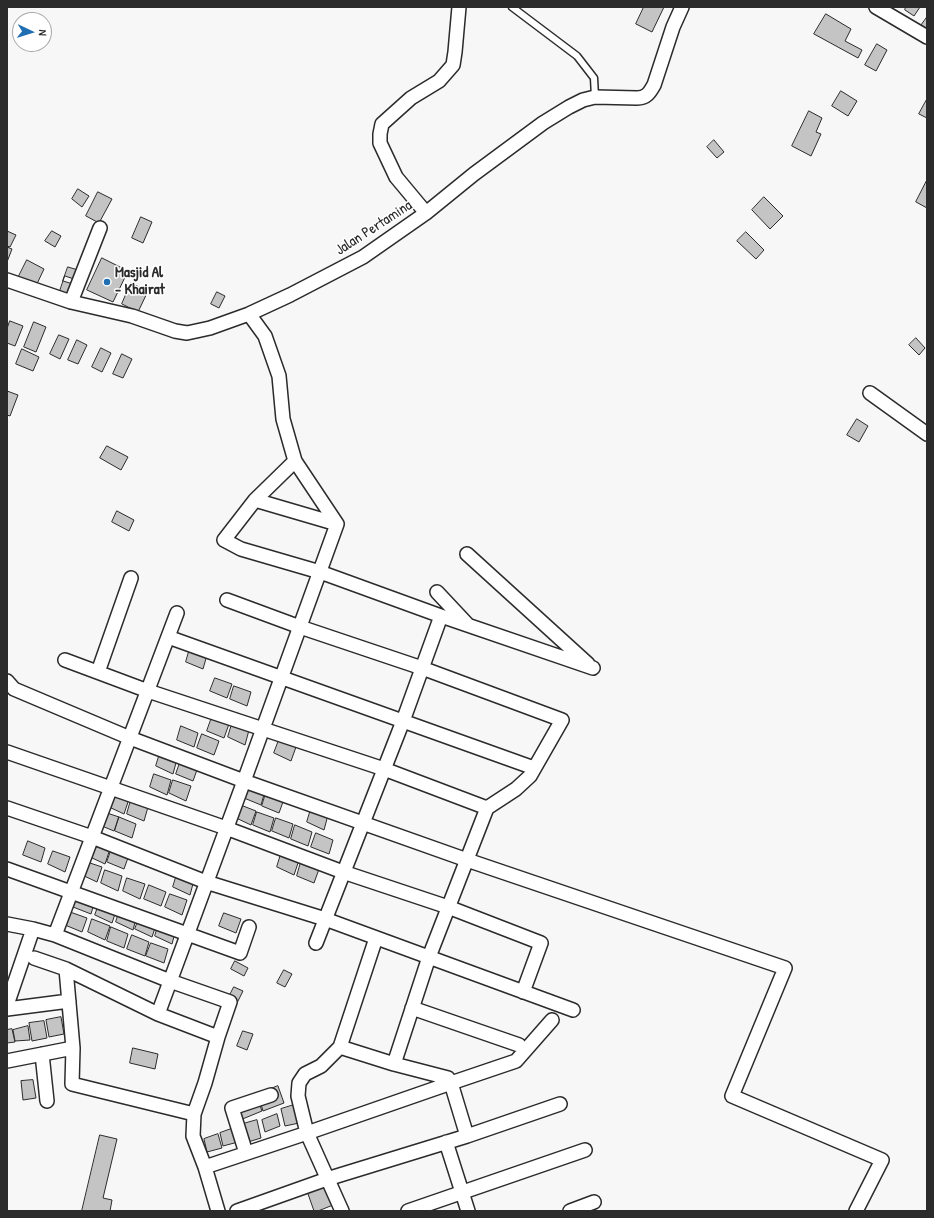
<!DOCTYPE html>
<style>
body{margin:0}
#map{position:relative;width:934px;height:1218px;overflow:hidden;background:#f7f7f7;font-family:"Patrick Hand",sans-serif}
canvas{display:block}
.frame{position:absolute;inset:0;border:8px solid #2b2b2b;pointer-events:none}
.north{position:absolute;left:12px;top:12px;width:40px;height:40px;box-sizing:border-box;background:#fff;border:1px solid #aaa;border-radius:50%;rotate:94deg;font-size:11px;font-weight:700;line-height:16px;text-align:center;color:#2b2b2b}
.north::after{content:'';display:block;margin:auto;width:14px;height:18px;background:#1f6fb2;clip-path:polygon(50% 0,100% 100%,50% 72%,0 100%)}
</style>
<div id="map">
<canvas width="934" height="1218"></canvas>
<div class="frame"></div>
<div class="north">N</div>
</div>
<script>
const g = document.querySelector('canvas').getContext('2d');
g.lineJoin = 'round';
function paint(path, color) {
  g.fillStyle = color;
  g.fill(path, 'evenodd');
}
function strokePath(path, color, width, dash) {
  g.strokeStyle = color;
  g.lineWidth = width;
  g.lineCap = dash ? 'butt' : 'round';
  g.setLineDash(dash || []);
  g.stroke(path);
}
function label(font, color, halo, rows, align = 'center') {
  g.font = font + ' "Patrick Hand",sans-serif';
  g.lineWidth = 3;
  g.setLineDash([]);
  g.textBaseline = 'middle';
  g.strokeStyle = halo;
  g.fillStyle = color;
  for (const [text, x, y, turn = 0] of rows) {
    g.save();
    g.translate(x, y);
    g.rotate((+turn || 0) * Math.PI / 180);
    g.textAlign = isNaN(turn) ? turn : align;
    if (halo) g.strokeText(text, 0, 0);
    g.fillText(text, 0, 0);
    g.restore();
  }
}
const building = new Path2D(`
 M644,7h20l-12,25 -16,-8z
 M906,7h14l-6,9 -9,-6z
 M826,14l25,15 -6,12 17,9 -4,8 -44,-24z
 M927,17v15l-7,-5z
 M877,44l10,6 -11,21 -11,-6z
 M841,91l16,10 -9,15 -16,-10z
 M927,99v19l-8,-4z
 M809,111l13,7 -6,14 5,2 -10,22 -19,-10z
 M714,140l10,12 -7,6 -10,-11z
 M927,180v28l-11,-6z
 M78,189l11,7 -7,11 -10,-8z
 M98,192l14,7 -13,24 -13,-7z
 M764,197l19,19 -13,13 -18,-19z
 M141,217l11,5 -9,21 -11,-5z
 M7,231l9,4 -6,12 -3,-1z
 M52,231l9,5 -6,11 -10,-6z
 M746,232l18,18 -8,9 -19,-18z
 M7,247l5,2 -5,13z
 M102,258l26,13 -15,31 -26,-12z
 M27,260l17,9 -9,19 -18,-8z
 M68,267l10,3 -5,14 -10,-3z
 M65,276l9,3 -6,18 -9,-3z
 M131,283l17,8 -10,21 -16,-8z
 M217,292l8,4 -6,12 -8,-4z
 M10,321l13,5 -8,20 -8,-3v-14z
 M34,322l12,5 -10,25 -12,-5z
 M59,335l10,4 -9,20 -10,-5z
 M916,338l9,10 -6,7 -10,-10z
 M77,340l10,5 -9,19 -10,-4z
 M101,348l10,5 -9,19 -10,-5z
 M22,349l17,8 -6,14 -17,-7z
 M122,354l10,5 -9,19 -10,-4z
 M7,391l11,4 -8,21 -3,-1z
 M857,419l11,7 -9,16 -12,-7z
 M107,446l21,11 -7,13 -21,-12z
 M117,511l17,9 -5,11 -17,-9z
 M190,648l17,7 -4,14 -17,-7z
 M215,678l17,6 -5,14 -17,-7z
 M234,686l17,6 -4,14 -17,-7z
 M212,717l17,7 -5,14 -17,-7z
 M232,724l17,6 -4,15 -17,-8z
 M181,726l17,7 -4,14 -17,-7z
 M202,734l17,7 -5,14 -17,-7z
 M279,740l17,7 -5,14 -17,-8z
 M160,753l17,6 -4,15 -17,-8z
 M181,760l17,7 -5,14 -17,-7z
 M154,774l17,6 -4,15 -17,-8z
 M173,780l18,6 -5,15 -17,-8z
 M248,785l17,6 -4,14 -17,-7z
 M112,793l17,6 -5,15 -17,-8z
 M266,793l18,6 -5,14 -17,-7z
 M131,800l17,7 -4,14 -17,-7z
 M238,804l18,7 -5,14 -17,-8z
 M311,809l17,6 -4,15 -17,-8z
 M101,811l18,6 -5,14 -17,-7z
 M257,812l17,6 -4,14 -17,-7z
 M119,817l17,7 -4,14 -17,-7z
 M276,818l17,6 -4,14 -17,-7z
 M295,825l17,7 -4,14 -17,-7z
 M316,833l17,7 -4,14 -18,-7z
 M28,841l17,7 -4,14 -18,-7z
 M92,843l18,6 -5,15 -17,-8z
 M112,848l17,7 -5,14 -17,-7z
 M53,851l17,6 -5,15 -17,-8z
 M281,854l18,6 -5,15 -17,-8z
 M84,861l18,6 -5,15 -17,-8z
 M301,862l18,7 -5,14 -17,-7z
 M105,870l17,6 -4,15 -17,-8z
 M177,874l17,6 -4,15 -17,-8z
 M127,878l18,6 -5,15 -17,-8z
 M149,885l17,7 -5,14 -17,-7z
 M78,894l17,6 -4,14 -18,-7z
 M170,894l17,6 -5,15 -17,-8z
 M100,902l17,6 -5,15 -17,-8z
 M120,909l17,6 -4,15 -17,-8z
 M70,912l17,6 -5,14 -17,-7z
 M224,913l17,6 -5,14 -17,-7z
 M140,916l17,6 -5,15 -17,-8z
 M92,919l18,7 -5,14 -17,-8z
 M159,923l17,6 -4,15 -17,-8z
 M111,927l17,7 -4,14 -17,-7z
 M132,935l17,7 -4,14 -18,-7z
 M151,943l17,6 -4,14 -18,-7z
 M235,961l13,7 -4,8 -13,-7z
 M284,970l8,4 -7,13 -8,-4z
 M234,987l9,4 -6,12 -9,-4z
 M61,1017l3,17 -15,3 -3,-17z
 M44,1021l3,17 -15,3 -3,-18z
 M28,1026l2,14 -15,1 -2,-11z
 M12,1029l3,13 -8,1v-13z
 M243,1031l10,3 -6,16 -10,-4z
 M133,1048l25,6 -3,15 -25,-6z
 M33,1080l3,18 -13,2 -2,-19z
 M278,1086l6,17 -21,8 -5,-17z
 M256,1095l6,16 -22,9 -5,-18z
 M294,1105l5,18 -14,3 -4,-17z
 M277,1114l3,12 -15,6 -3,-12z
 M257,1120l4,18 -13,4 -5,-18z
 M234,1128l4,14 -15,4 -3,-13z
 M218,1134l4,14 -15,4 -3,-13z
 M100,1135l17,4 -14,59 9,2 -2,11h-28z
 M326,1184l7,21 -15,6h-4l-7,-20z`);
const lane = new Path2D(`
 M512,7l65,49 17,22 1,19`);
const street = new Path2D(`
 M876,7l51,30
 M426,213l-30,-36 -16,-34v-9l2,-10 29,-26 28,-17 14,-16 2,-13 4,-45
 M7,280l64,22 61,14 43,15 12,2 23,-5 39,-14 41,-19 73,-38 63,-44 48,-39 69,-51 26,-16 14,-7 12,-3 42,1c10,0 13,-6 17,-13l19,-58 9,-20
 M71,302l29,-74
 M249,314l16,22 14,40 4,43 12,42 42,63
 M870,393l57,41
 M295,461l-40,39 -31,40 17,9 79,23 121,44 152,52
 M255,500l82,24
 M467,554l121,110
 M437,592l30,32
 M227,600l73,27 122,41 140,52 -32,56 -14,13 -29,19
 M168,637l366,131
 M65,660l83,31 236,78 103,39 -58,149 -35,107
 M98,672l33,-94
 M7,681l7,8 116,49 114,43 223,79 318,108 -53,128 150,64 -26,51
 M7,752l219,76 117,44 105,35 93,36 -18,49
 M7,808l85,29 114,45 119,37 248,91
 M7,869l233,84 9,-26
 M7,924l26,5 22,6 115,46 60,21 -12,35 -13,46 -11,31 -1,22 12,31 13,44
 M55,935l122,-322
 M316,943l87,-222 38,-105
 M34,958l32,11 92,45 60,23
 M66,969l7,79 -1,36 122,30
 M7,1005l26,-76
 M412,1008l107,37
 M7,1009l62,-8
 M158,1014l86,-233 93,-257
 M340,1047l36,-109
 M42,1054l5,47
 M7,1061l66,-13
 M446,1142l22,69
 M246,1153l-14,-45 39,-13
 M205,1167l102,-34 144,-50 16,53
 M237,1211l90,-32 140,-43 93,-32
 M342,1211l-35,-78 -9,-37 1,-13 6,-9 16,-8 19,-19 54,17 54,14 3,5 65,-22 36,-41
 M408,1211l177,-61
 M570,1211l24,-9`);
const markers = [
 [107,282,4,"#1f6fb2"]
];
const streetNames = [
 ["Jalan Pertamina",374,228,-33]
];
const poiNames = [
 ["Masjid Al",115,273],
 ["- Khairat",115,290]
];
paint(building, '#c4c4c4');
strokePath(building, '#2b2b2b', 1);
strokePath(lane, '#2b2b2b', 9);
strokePath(street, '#2b2b2b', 16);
strokePath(lane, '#fff', 6);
strokePath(street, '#fff', 13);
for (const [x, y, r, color] of markers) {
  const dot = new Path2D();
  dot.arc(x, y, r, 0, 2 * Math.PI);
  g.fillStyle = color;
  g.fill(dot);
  strokePath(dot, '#fff', 1.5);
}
label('15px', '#2b2b2b', '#fff', streetNames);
label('bold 15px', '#2b2b2b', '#fff', poiNames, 'left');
</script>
